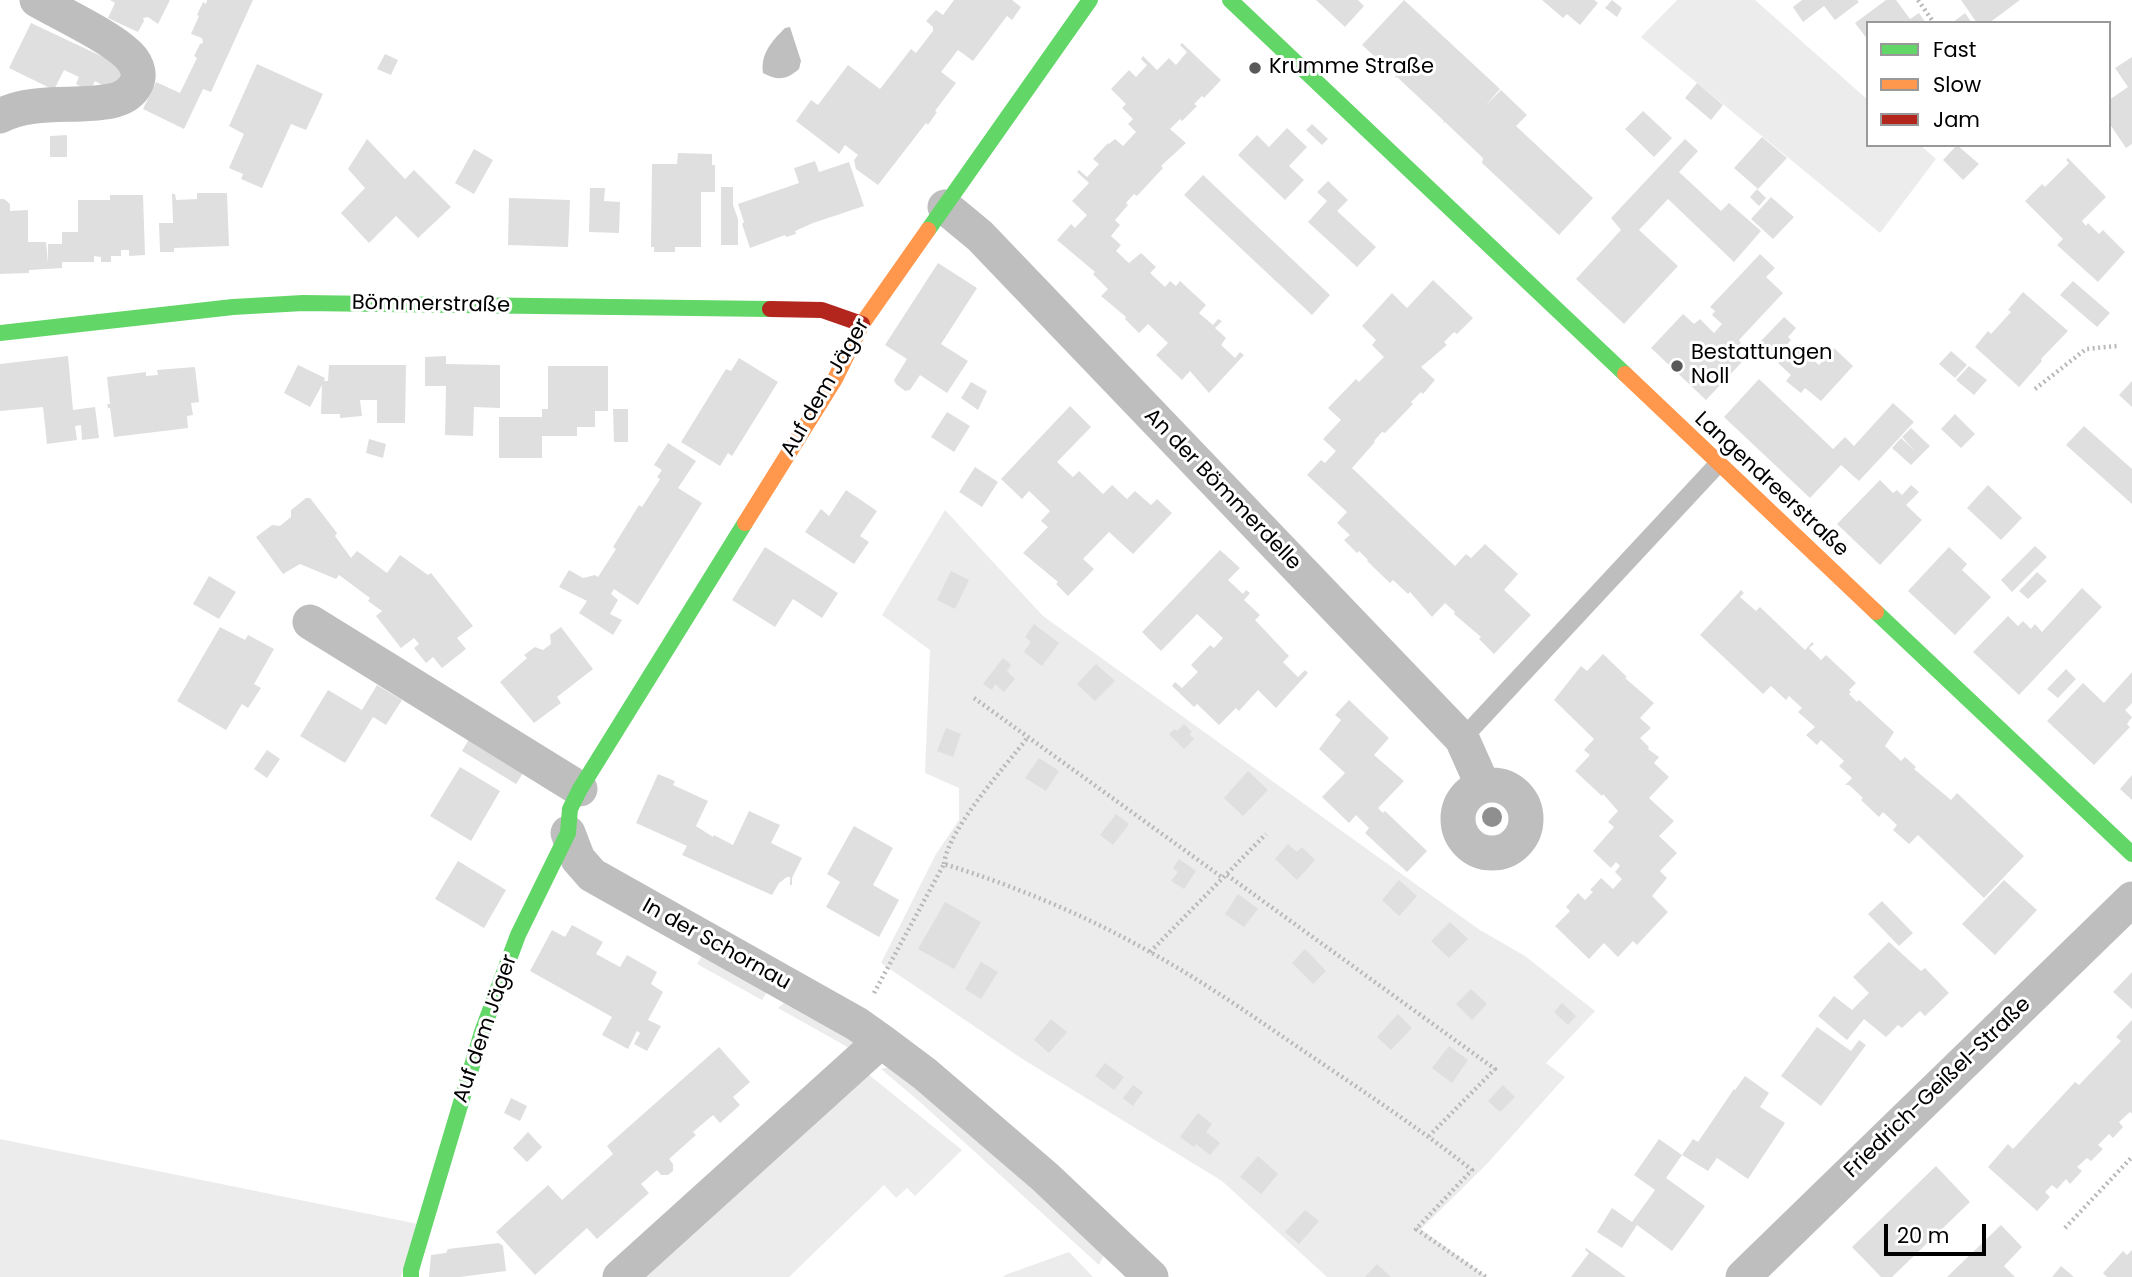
<!DOCTYPE html>
<meta charset="utf-8">
<style>
body{margin:0}
#map{position:relative;width:2132px;height:1277px;overflow:hidden;background:#fff;font-family:Poppins,sans-serif}
canvas{display:block}
.legend{position:absolute;left:1866px;top:21px;width:245px;height:126px;box-sizing:border-box;background:#fff;border:2px solid #999;margin:0;padding:9px 12px;list-style:none;font-size:21px;color:#000}
.legend li{display:flex;align-items:center;gap:14px;height:35px}
.legend b{width:35px;border:2px solid #999}
.scale{position:absolute;left:1884px;top:1224px;width:102px;height:32px;box-sizing:border-box;border:4px solid #000;border-top:0;padding-left:9px;font-size:21px;line-height:24px;white-space:nowrap;color:#000;-webkit-text-stroke:5px #fff;paint-order:stroke}
</style>
<div id="map">
<canvas width="2132" height="1277"></canvas>
<ul class="legend">
<li><b style="height:9px;background:#63d668"></b>Fast</li>
<li><b style="height:9px;background:#ff974d"></b>Slow</li>
<li><b style="height:9px;background:#b3261e"></b>Jam</li>
</ul>
<div class="scale">20 m</div>
</div>
<script>
const g = document.querySelector('canvas').getContext('2d');
g.lineJoin = 'round';
function paint(path, color) {
  g.fillStyle = color;
  g.fill(path, 'evenodd');
}
function strokePath(path, color, width, dash) {
  g.strokeStyle = color;
  g.lineWidth = width;
  g.lineCap = dash ? 'butt' : 'round';
  g.setLineDash(dash || []);
  g.stroke(path);
}
function label(font, color, halo, rows, align = 'center') {
  g.font = font + ' Poppins,sans-serif';
  g.lineWidth = 6;
  g.setLineDash([]);
  g.textBaseline = 'middle';
  g.strokeStyle = halo;
  g.fillStyle = color;
  for (const [text, x, y, turn = 0] of rows) {
    g.save();
    g.translate(x, y);
    g.rotate((+turn || 0) * Math.PI / 180);
    g.textAlign = isNaN(turn) ? turn : align;
    if (halo) g.strokeText(text, 0, 0);
    g.fillText(text, 0, 0);
    g.restore();
  }
}
const green = new Path2D(`
 M1677,0h78l113,100v45h52l16,14 -56,74 -239,-196z
 M945,510l98,106 385,277 52,37 45,26 70,55 -49,52 19,14 -80,89 -64,63 66,48h-160l-105,-96 -198,-121 -143,-97 55,-109 23,-34v-32l-34,-15 5,-123 -48,-35z
 M702,955l65,37 -5,8 -65,-36z
 M784,1003l69,38 -2,8 -73,-41z
 M889,1067l35,27 181,159 -6,12 -179,-163 -39,-33z
 M868,1074l94,76 -47,46 -8,-8 -11,10 -12,-13 -95,92h-149z
 M0,1139l418,85 -17,53h-401z
 M1069,1252l24,25h-90l2,-2z`);
const water = new Path2D(`
 M790,27l11,34 -2,8c-13,11 -21,12 -36,4 -3,-19 9,-32 22,-45z`);
const building = new Path2D(`
 M110,0h60l-12,24 -10,-7 -5,1 1,3 -6,11 -30,-14 7,-15z
 M207,0h46l-42,92 -8,-3 -19,40 -41,-20 13,-27 24,11 17,-35 -3,-2 6,-12 3,-1 -1,-5 -11,-4 8,-18 -2,-1 6,-13 3,2z
 M954,0h58l9,7 -9,13 -5,-4 -34,45 -15,-11 -17,22 15,11 -21,28 2,1 -9,13 -2,-2 -48,62 -22,-16 -2,-9 4,-5 -13,-10 -6,9 -43,-33 15,-21 7,5 30,-40 32,24 31,-40 5,4 17,-22v-4l-7,-6 10,-11 7,5z
 M1316,0h42l6,6 -19,21z
 M1404,0l96,89 -15,17 16,-16 26,25 -11,11 77,72 -34,37 -77,-72 1,-5 -38,-36 -2,1 1,-2 -47,-44 -3,1 2,-2 -34,-31z
 M1542,0h52l4,3 -18,22 -13,-11 -4,4z
 M1612,0l10,8 -5,9 -12,-9z
 M1802,0h55l2,2 -24,18 -11,-14 -21,16 -10,-15z
 M1886,0h10l14,19 9,-6 7,10h-58v17l-13,-17z
 M1961,0h59l-31,23h-12z
 M1965,13l7,10h-20z
 M31,23l87,41 4,16 -15,8 -12,-7 -5,10 -14,-7 3,-7 -15,-7 -10,20 -45,-22z
 M1182,43l39,37 -17,18 -2,-2 -8,8 3,2 -15,15 -2,-2 -10,10 16,14 -25,23 2,2 -26,28 -3,-2 -8,9 2,2 -13,15 5,5 -9,11 10,9 -5,6 13,12 12,-10 15,14 -6,6 15,14 5,-6 6,5 4,-5 26,24 -7,8 14,12 5,-6 4,2 -7,7 11,10 -5,7 14,13 5,-6 4,3 -35,38 -19,-22 -8,9 -26,-25 12,-12 -20,-19 -9,9 -14,-14 1,-2 -25,-21 7,-7 -15,-15 2,-2 -38,-32 14,-16 4,4 12,-13 -15,-14 17,-18 -12,-11 2,-2 8,7 12,-13 -6,-5 15,-16 1,1 6,-5 8,7 13,-14 -8,-8 5,-5 -11,-11 4,-4 -15,-15 18,-19 7,7 11,-12 -6,-6 2,-3 14,14 12,-12 7,7 11,-13 -7,-7z
 M385,54l13,6 -7,15 -14,-6z
 M2132,57v87l-6,4 -17,-25v-23l19,-13 -13,-19z
 M257,64l66,30 -17,36 -15,-6 -29,64 -21,-9 2,-5 -14,-6 15,-34 -15,-8z
 M1697,83l26,22 -12,15 -26,-22z
 M1643,111l29,27 -18,19 -29,-28z
 M1312,124l16,15 -6,6 -16,-15z
 M1287,128l20,19 -18,19 15,14 -19,20 -47,-45 19,-20 12,12z
 M67,135v22h-17v-21z
 M1762,137l25,21 -29,31 -24,-21z
 M367,139l38,40 9,-9 37,37 -33,31 -22,-22 -27,27 -28,-30 24,-25 -17,-19z
 M1685,139l13,12 -19,21 42,39 8,-8 32,28 -27,31 -66,-63 -29,31 39,36 -54,58 -48,-45 45,-49 -10,-12z
 M1957,145l22,19 -16,16 -20,-20z
 M474,149l19,11 -19,34 -19,-11z
 M678,153l34,1v11h3v27h-14v55h-26v5h-21v-5h-3l1,-83h25z
 M2068,158l38,39 -24,24 4,5 2,-3 11,11 4,-4 22,22 -27,30 -41,-37 6,-6 -38,-38 17,-17 3,3 24,-24 -3,-3z
 M815,161l4,11 30,-10 15,44 -51,17 -18,8 1,3 -10,3 -1,-2 -35,13 -8,-24 2,-2 -6,-18 61,-21 -5,-15z
 M1203,175l127,120 -18,20 -128,-120z
 M1328,181l20,19 -11,11 39,36 -19,20 -49,-45 19,-21 -10,-9z
 M721,187h12v18l5,14v26h-17z
 M590,188h15l-1,13 16,1 -1,31 -30,-1z
 M1757,189l9,9 -7,8 -9,-9z
 M197,193h30l2,53 -55,2v4h-14l-1,-29h14l-1,-29h3l1,6 21,-1z
 M110,195h33l2,60 -16,1v-6h-8v6h-10v6h-10v-5l-7,-1v6h-32v6l-33,2v3l-29,1v-75h4l6,5v7l18,-1v32h18l2,21v-19h14v-12h16v-32h32z
 M1771,197l23,20 -21,22 -22,-20z
 M509,198l61,2 -2,47 -60,-2z
 M1760,254l15,14 -9,9 17,16 -44,47 2,3 -9,9 10,10 -36,38 -55,-52 32,-34 11,10 6,-5 14,14 8,-9 -10,-9 3,-4 -5,-4z
 M938,263l39,25 -36,56 27,17 -21,32 -27,-18 -10,15 -5,1 -9,-7 -2,-4 13,-21 -22,-14z
 M1433,280l40,38 -16,16 -3,-2 -10,10 3,3 -26,22 14,13 -12,14 -2,-2 -10,10 2,2 -28,29 -3,-1 -8,9 1,1 -23,26 103,98 11,-12 5,4 14,-14 33,30 -14,16 27,25 -37,39 -15,-15 2,-2 -27,-23 1,-2 -10,-9 -13,14 -22,-25 -2,2 -15,-14 -3,3 -23,-22 1,-1 -9,-9 -2,2 -13,-13 6,-5 -13,-12 10,-11 -40,-37 14,-15 4,3 11,-12 -13,-12 18,-19 -13,-12 28,-29 3,3 25,-25 -12,-12 4,-5 -14,-14 30,-33 15,15z
 M2073,281l37,32 -13,14 -37,-32z
 M2023,292l45,39 -27,28 1,2 -23,26 -44,-40 13,-16 3,3 20,-22 -3,-2z
 M1784,317l12,11 -8,9 3,3 -15,17 -17,-14z
 M1796,344l23,21 15,-17 19,18 -32,35 -16,-13 -4,5 -15,-12 5,-6 -13,-12z
 M1951,351l16,14 -12,13 -16,-14z
 M68,356l5,54 22,-3 4,31 -17,2 -1,-15 -6,1 2,14 -30,4 -4,-37 -43,4v-47z
 M446,356v8l54,1v43l-26,-1 -1,29 -28,-1 1,-49h-21v-29z
 M739,358l39,24 -46,74 -4,-3 -8,13 -39,-24 45,-73 5,2z
 M298,365l27,13 -1,3h4l1,-16h77l-1,58h-28v-23h-17l2,16 -22,2v-4h-19l1,-29 -12,22 -26,-14z
 M548,366h60v45h-13v16h-18v9h-35v22h-43v-41h43v-8h6z
 M1969,366l18,14 -13,15 -18,-15z
 M195,367l4,35 -8,1 2,12 -6,1 1,12 -74,9 -4,-29h-2l-1,-4h3l-3,-27 39,-5v4l12,-1 -1,-5z
 M1759,379l74,70 12,-12 9,9 39,-43 21,19 -55,59 -18,-16 -31,33 -86,-81z
 M2132,381v26l-13,-12z
 M971,382l16,9 -9,19 -17,-12z
 M1070,406l21,21 -34,35 16,15 6,-6 24,23 9,-9 15,14 8,-8 16,14 6,-6 15,14 -39,41 -24,-22 -26,27 11,10 -26,27 -12,-12 2,-2 -35,-29 25,-26 -7,-6 9,-10 -21,-20 -7,8 -21,-20z
 M613,409h15v33h-14z
 M947,412l23,14 -16,26 -23,-15z
 M1955,414l20,20 -14,14 -20,-19z
 M2084,426l48,43v35l-66,-59z
 M1911,428l19,18 -19,19 -19,-17 9,-10 14,13 -13,-14z
 M369,439l17,5 -3,14 -17,-5z
 M668,443l28,18 -18,27 24,15 -64,102 -24,-16 -3,5 7,6 -8,14 12,6 -9,15 -34,-22 8,-12 -28,-14 10,-17 14,8 12,-3 3,2 18,-28 -3,-2 26,-42 3,2 18,-28 -3,-2 5,-7 -8,-5z
 M975,467l23,15 -16,25 -23,-15z
 M1880,480l13,13 4,-3 5,5 9,-10 8,7 -13,13 16,15 -42,45 -43,-41z
 M1988,485l34,33 -21,22 -34,-32z
 M846,490l31,21 -17,25 9,6 -15,22 -49,-32 16,-23 8,7z
 M306,498h4l27,35 -2,3 16,22 6,-7 30,22 13,-18 28,20 3,-2 42,53 -16,12 9,11 -24,19 -9,-11 -7,6 -12,-15 5,-4 -5,-6 -13,10 -25,-32 6,-5 -14,-10 2,-3 -31,-23 -3,4 -36,-15 -17,10 -27,-37 16,-12 8,1 11,-9v-7z
 M2035,546l12,11 -35,35 -11,-12z
 M765,547l73,46 -16,25 -29,-19 -18,28 -43,-27z
 M1949,547l18,17 -5,6 29,27 -36,38 -47,-44z
 M1220,550l20,18 -12,12 15,14 3,-4 4,3 -6,7 16,15 -5,5 34,36 -6,6 15,15 7,-7 3,3 -32,35 -18,-18 -19,21 -3,-3 -17,17 -22,-21 -3,3 -22,-21 3,-4 7,6 16,-16 -7,-7 19,-20 4,3 9,-10 -26,-24 -36,37 -19,-19z
 M951,571l18,9 -14,29 -18,-9z
 M2037,572l10,9 -19,18 -9,-8z
 M209,576l27,16 -17,27 -26,-15z
 M2082,588l20,19 -83,88 -46,-43 35,-36 10,10 5,-5 8,8 4,-5 7,8z
 M1741,590l3,3 -4,4 16,14 4,-4 45,43 7,-8 2,2 -5,4 12,12 5,-5 30,28 -7,7 2,2 -2,2 8,8 2,-2 35,32 -9,14 16,15 4,-4 11,10 -2,2 37,31 6,-7 67,63 -40,42 -66,-63 -9,9 -16,-14 4,-5 -14,-13 -4,5 -18,-17 2,-2 -14,-13h-4l7,-7 -13,-12 5,-5 -23,-21 -4,5 -11,-10 9,-8 -17,-15 4,-4 -13,-12 -3,4 -15,-14 -8,8 -63,-59z
 M1034,624l25,19 -17,23 -18,-14 7,-10 -6,-5z
 M220,627l25,13 3,-5 26,14 -20,35 7,4 -13,20 -6,-4 -16,26 -49,-29z
 M561,627l32,42 -36,28 4,6 -27,20 -34,-41 27,-24 -3,-3 11,-8 8,3 8,-6 -1,-9z
 M1603,654l24,23 -2,1 29,25 -14,15 11,10 -11,10 9,9 -1,2 11,8 -5,6 15,14 -20,21 25,23 -15,15 18,17 -17,18 7,7 -15,18 16,16 -31,33 -4,-4 -15,16 -14,-14 -15,16 -34,-33 15,-15 -4,-4 12,-14 7,7 8,-8 -3,-2 11,-12 12,11 9,-10 -7,-7 5,-6 -4,-4 -5,6 -18,-17 21,-24 -6,-5 10,-11 -15,-17 -1,2 -27,-25 15,-16 -6,-5 10,-11 -40,-39 27,-34 6,5z
 M1003,658l8,7 -4,6 8,8 -11,13 -9,-8 -3,6 -9,-6z
 M1096,664l19,17 -20,20 -18,-17z
 M2066,669l10,10 -18,19 -11,-9z
 M2132,672v31l-7,7 7,7 -5,7 3,3 -36,38 -47,-44 36,-38 21,20z
 M377,685l25,15 -16,25 -13,-8 -28,46 -45,-27 28,-46 34,20z
 M1349,700l40,38 -15,17 30,26 -26,27 5,5 2,-2 42,40 -20,21 -42,-39 4,-5 -13,-13 -7,8 -27,-26 23,-24 -26,-24 22,-29 -6,-5z
 M1184,724l8,8 -3,2 5,5 -10,10 -15,-15 6,-5 2,2z
 M946,728l15,6 -8,23 -16,-6z
 M471,736l54,34 -9,14 -54,-33z
 M267,750l13,9 -13,19 -13,-9z
 M1039,758l20,13 -13,20 -21,-13z
 M460,767l40,24 -29,50 -41,-25z
 M1248,771l20,19 -25,26 -19,-18z
 M658,774l17,7 -2,4 35,16 -12,25 17,11 1,-2 19,10 16,-34 31,14 -9,18 31,15 -10,20v7h-2v-8h-3l-8,6 -7,12 -90,-40 5,-9 -51,-23z
 M2132,775v25l-12,-11z
 M1116,814l13,10 -16,21 -13,-10z
 M854,826l39,22 -20,37 26,15 -20,37 -53,-30 14,-25 -13,-8z
 M1288,844l9,8 5,-5 13,13 -18,20 -22,-21z
 M1179,859l17,12 -12,18 -13,-8 7,-9 -5,-4z
 M458,861l48,29 -22,38 -49,-29z
 M1399,880l18,16 -18,20 -17,-16z
 M2004,880l33,30 -42,45 -33,-31z
 M1238,894l20,15 -14,18 -19,-13z
 M1882,901l31,32 -14,13 -31,-32z
 M945,902l36,20 -27,47 -36,-20z
 M1450,922l18,17 -19,19 -18,-17z
 M572,925l31,17 -7,12 24,13 7,-12 30,17 -6,12 12,8 -15,28 13,6 -14,25 -13,-7 6,-11 -3,-2 -9,18 -26,-14 10,-18 -82,-46 22,-41 13,7z
 M1889,942l32,29 4,-3 24,25 -24,23 -5,-5 -18,17 -4,-3 -12,12 -22,-18 -17,21 -29,-24 16,-20 18,14 17,-17 -16,-16z
 M1305,949l21,22 -13,13 -21,-21z
 M981,962l17,10 -17,27 -16,-10z
 M2132,972v37l-19,-17z
 M1471,989l16,15 -15,16 -16,-16z
 M1562,1003l14,13 -8,9 -14,-13z
 M1398,1014l14,14 -21,22 -14,-13z
 M1051,1019l16,13 -18,21 -15,-13z
 M2132,1020v94l-2,-2 -11,10 4,5 -10,11 -4,-4 -11,11 5,4 -12,12 -4,-3 -10,9 5,4 -12,13 -4,-5 -9,10 -5,-4 -7,7 5,5 -13,14 -49,-44 20,-23 5,5 62,-67 4,3 42,-44 -5,-4z
 M1817,1027l34,24 8,-11 7,5 -45,61 -40,-30z
 M1449,1046l19,14 -16,23 -20,-15z
 M719,1047l31,35 -17,15 7,8 -20,18 -7,-8 -20,17 3,3 -27,24 4,5v7l-5,4h-7l-4,-5 -16,14 8,9 -52,46 -10,-11 -52,47 -39,-43 52,-47 14,15 51,-46 -6,-8z
 M1105,1063l19,14 -10,13 -19,-14z
 M1745,1076l24,17 -9,14 25,16 -37,56 -31,-21 -9,13 -26,-16 -16,23 39,28 -33,45 -35,-26 -15,23 -25,-16 15,-24 20,14 23,-32 -21,-15 25,-36 23,16 11,-16 5,3 36,-53 1,1z
 M1133,1085l10,7 -10,14 -10,-8z
 M1503,1085l12,12 -15,15 -12,-11z
 M511,1098l16,8 -7,15 -16,-8z
 M1198,1113l14,11 -6,8 14,11 -10,12 -14,-11 -2,3 -14,-10z
 M528,1132l14,15 -15,15 -14,-14z
 M1258,1156l20,18 -17,20 -21,-17z
 M1936,1166l34,36 -78,75h-11l-29,-30z
 M1305,1210l14,11 -20,23 -14,-12z
 M2001,1225l21,22 -18,19 11,11h-68z
 M499,1243l4,3 3,25 -46,6h-31l2,-22 15,-2 2,-4z
 M1586,1248l40,29h-55l18,-24 -4,-3z
 M2132,1250v27h-25l-4,-4 20,-22 4,4z
 M1377,1264l3,3 11,10h-26z
 M2061,1266l13,11h-22z`);
const path = new Path2D(`
 M1918,0l16,23
 M2035,389l51,-40 31,-3
 M974,698l249,180
 M944,864c4,-35 61,-97 84,-127
 M1227,875l268,194 -66,67
 M1150,952l116,-118
 M874,993l70,-129c69,21 143,52 206,88 56,31 108,68 161,104 55,37 109,73 161,114l-56,59 70,48
 M2065,1228l67,-71`);
const lane = new Path2D(`
 M1462,739l256,-275`);
const street = new Path2D(`
 M0,116c33,-17 75,-8 111,-15 10,-2 20,-7 25,-17 4,-9 2,-17 -4,-25 -16,-20 -71,-45 -95,-59
 M945,207l35,29 482,503 21,47
 M310,622l270,167
 M1458 819a34 34 0 1 1 68 0a34 34 0 1 1-68 0Z
 M568,833l10,26 14,16 265,149 24,17 44,33 120,103 106,100
 M620,1277l261,-236
 M1743,1277l389,-378`);
const fast = new Path2D(`
 M1230,0l395,374
 M928,230l162,-230
 M0,333l233,-26 70,-4 467,6
 M1876,612l256,242
 M411,1277v-7l71,-238 36,-97 50,-102 2,-24 10,-20 165,-266`);
const slow = new Path2D(`
 M1625,374l251,238
 M745,523l90,-144 27,-55 66,-94`);
const jam = new Path2D(`
 M770,309l52,1 40,14`);
const trees = [
 [1492,817]
];
const markers = [
 [1255,68,7,"#595959"],
 [1677,366,7,"#595959"]
];
const poiNames = [
 ["Krumme Straße",1269,68],
 ["Bestattungen",1691,354],
 ["Noll",1691,378]
];
const streetNames = [
 ["Bömmerstraße",431,305,1],
 ["Auf dem Jäger",826,388,-60],
 ["Langendreerstraße",1771,485,43],
 ["An der Bömmerdelle",1222,490,46],
 ["In der Schornau",716,945,29],
 ["Auf dem Jäger",486,1029,-71],
 ["Friedrich-Geißel-Straße",1938,1088,-44]
];
paint(green, '#ececec');
paint(water, '#bfbfbf');
paint(building, '#dfdfdf');
strokePath(path, '#b9b9b9', 4.5, [2, 3.5]);
strokePath(lane, '#bebebe', 18);
strokePath(street, '#bebebe', 35);
strokePath(fast, '#63d668', 16);
strokePath(slow, '#ff974d', 16);
strokePath(jam, '#b3261e', 16);
g.fillStyle = '#8f8f8f';
for (const [x, y] of trees) {
  g.beginPath();
  g.arc(x, y, 10, 0, 2 * Math.PI);
  g.fill();
}
for (const [x, y, r, color] of markers) {
  const dot = new Path2D();
  dot.arc(x, y, r, 0, 2 * Math.PI);
  g.fillStyle = color;
  g.fill(dot);
  strokePath(dot, '#fff', 2.5);
}
label('21px', '#000', '#fff', poiNames, 'left');
label('21px', '#000', '#fff', streetNames);
</script>
